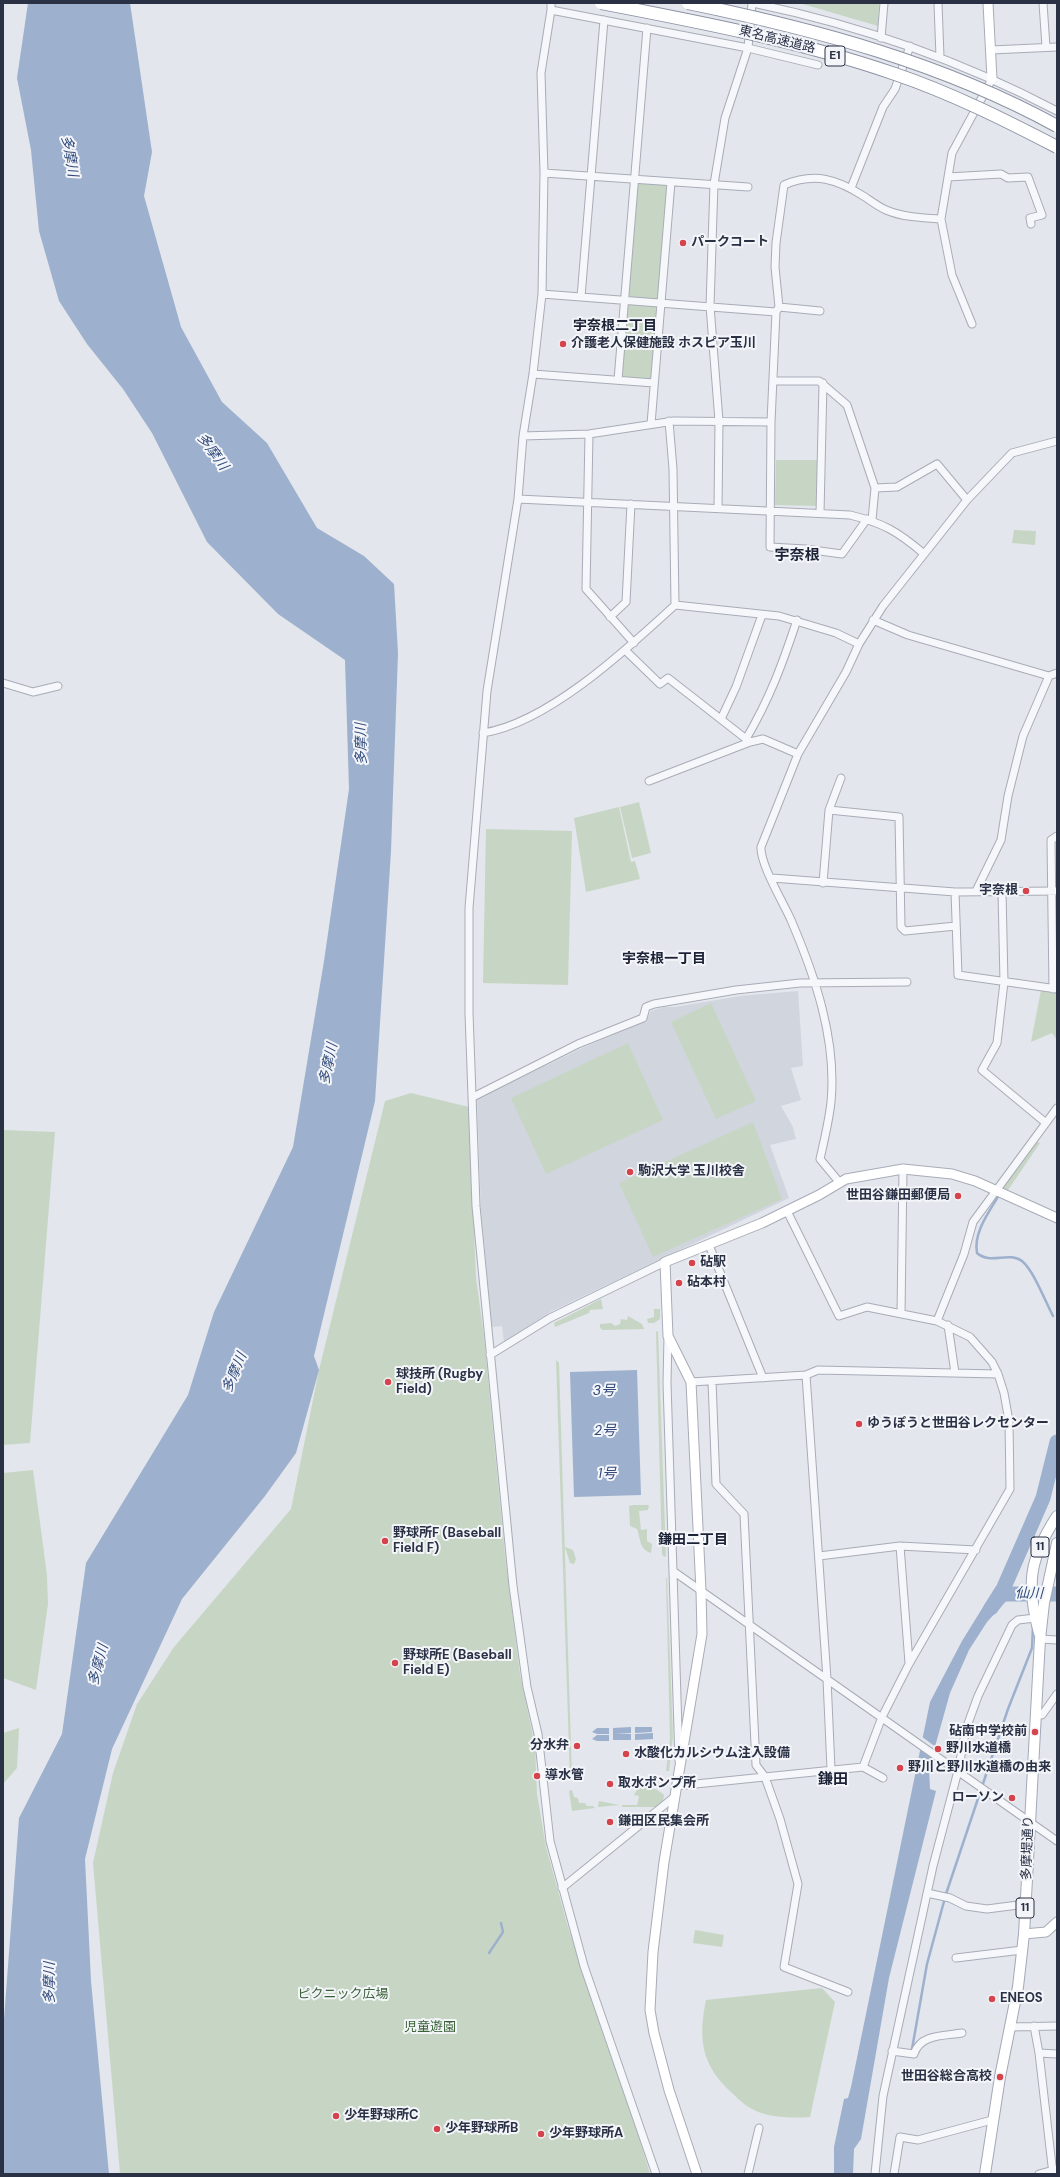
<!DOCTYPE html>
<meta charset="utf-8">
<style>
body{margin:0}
#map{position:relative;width:1060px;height:2177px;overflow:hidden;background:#e3e6ec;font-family:"DM Sans",sans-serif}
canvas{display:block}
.frame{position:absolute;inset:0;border:4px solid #2a3145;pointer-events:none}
</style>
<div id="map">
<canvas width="1060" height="2177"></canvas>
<div class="frame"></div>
</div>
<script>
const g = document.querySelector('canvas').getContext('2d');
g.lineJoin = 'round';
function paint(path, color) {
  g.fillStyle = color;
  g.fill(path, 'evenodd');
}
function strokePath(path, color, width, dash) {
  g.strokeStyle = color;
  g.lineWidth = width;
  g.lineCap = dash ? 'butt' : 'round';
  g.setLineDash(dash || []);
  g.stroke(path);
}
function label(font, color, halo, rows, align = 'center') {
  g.font = font + ' "DM Sans","Noto Sans JP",sans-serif';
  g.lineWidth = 4;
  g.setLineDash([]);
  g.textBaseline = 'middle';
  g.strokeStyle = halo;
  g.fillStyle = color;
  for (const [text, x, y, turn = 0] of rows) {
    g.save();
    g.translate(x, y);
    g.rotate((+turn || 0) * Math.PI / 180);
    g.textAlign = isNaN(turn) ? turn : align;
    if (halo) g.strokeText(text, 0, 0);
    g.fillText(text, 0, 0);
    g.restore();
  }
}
const built = new Path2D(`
 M798,991l5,75 -12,2 10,32 -20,6 12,21 3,12 -26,6 19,53 -237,113 -48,31 -2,-16 -10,1 -11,-117 -4,-111 103,-50 66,-28 5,-10 13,-4h11l65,-11z`);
const green = new Path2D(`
 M799,3h80l-1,23z
 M641,183l23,2 4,3 -9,108 -4,3 -24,-2 -3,-3 9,-108z
 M630,304l25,1 3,5 -6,66 -4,4 -24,-2 -2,-4 5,-67z
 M776,460h42l-2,46 -41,-1z
 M1014,530l22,1 -1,14 -23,-2z
 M639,802l12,51 -19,5 -12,-51z
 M619,807l12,55 4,-1 5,18 -54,13 -12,-74z
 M486,829l86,2 -4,154 -85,-2z
 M1041,990l16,2v48l-5,-7 -21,9z
 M711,1003l45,98 -40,18 -45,-97z
 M628,1043l35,77 -117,54 -35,-76z
 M411,1093l58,14 7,171 8,58 21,219 15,119 15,72 2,48 9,53 22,80 65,190 17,57h-530l-27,-311 20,-90 24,-69 37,-57 117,-138 28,-139 66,-269z
 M753,1122l29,77 -129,58 -34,-74z
 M3,1130l52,2 -25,311 -27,2z
 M1034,1140l6,3 -34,50 -9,-3z
 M601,1299l2,10 -13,1 -1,3 -34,14 -1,-4z
 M654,1309h6v10l-6,4h-6l-1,-4 7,-2z
 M628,1316l14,8 2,5 -41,1 -3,-2v-4l11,-1 4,3 5,-2 1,-5 6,1z
 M658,1331l8,225 -2,1 -2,-3 -6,-222z
 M556,1360l3,3 13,415 -2,1z
 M33,1470l14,105 1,29 -12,86 -33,-12v-205z
 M633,1505h16l-1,5 -9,1 2,19 6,-1v12l5,3 -1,9c-12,-4 -10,-13 -14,-24l-7,-3 -1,-20z
 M565,1547l8,3 3,9 -2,5 -4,-1z
 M667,1577l6,160 -4,34h-3l4,-32 -4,-160z
 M19,1728l-2,40 -14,16v-51z
 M640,1784l1,3c9,0 17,2 23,8l-1,7 -7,5h-34v-2h15l2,-9 -5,-1z
 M572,1790l2,7 4,1 1,5h6l2,3h6l2,2 -23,3 -3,-20z
 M599,1801l20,4 -21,2z
 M695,1930l29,5 -2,12 -29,-4z
 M822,1988l13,14 -25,115c-16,1 -33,1 -49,-4 -12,-4 -21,-12 -30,-21 -30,-27 -33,-54 -25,-92z`);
const water = new Path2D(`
 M28,3h102l22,149 -8,44 37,131 41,75 45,41 50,85 47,28 30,28 4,69 -7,198 -16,250 -61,255 5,14 -23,83 -31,43 -83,103 -70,150 -27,110 6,122 18,193h-106v-141l16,-215 43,-84 24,-171 102,-168 26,-83 79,-165 31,-186 25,-172 -4,-129 -67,-46 -71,-72 -55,-109 -29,-44 -36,-45 -28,-43 -20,-70 -8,-81 -14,-72z
 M637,1370l4,125 -67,2 -4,-125z
 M996,1586l14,11 -23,25 -18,28 -19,43 -21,75 1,21 6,2 -47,187 -28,161 -7,10 -1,25h-19v-27l10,-48 4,-1 3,-11 79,-385 32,-61z
 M631,1727v6l-16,1h16v6h-18v-12z
 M635,1727h17v5l-17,1z
 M597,1728h12v6h-12l-5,-2z
 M653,1733v6l-18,1v-6z
 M597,1735h12v6h-12l-5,-2z`);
const pier = new Path2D(`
 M921,1736l12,9h5l-4,14 -15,-10z`);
const stream = new Path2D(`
 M999,1195c-10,17 -26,38 -22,58 13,12 32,-2 45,8 12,10 23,40 31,55
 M489,1953l14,-21 -2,-9
 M912,2049l15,-85 19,-70 62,-185 24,-61 1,-22`);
const river = new Path2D(`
 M1001,1594h56
 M991,1608l10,-14 42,-96 14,-56`);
const street = new Path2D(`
 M551,3v7l-10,63 3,100 -2,121 -9,80 -10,62 -5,63 -31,192 -18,217v105l7,193 37,380 14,101 11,47 12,107 34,125 72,208
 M753,3c106,22 209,58 304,108
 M938,3l2,54
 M1043,3l3,44
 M551,10l197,38 70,17
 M881,38l3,-35
 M991,50l66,-3
 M544,173l204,14
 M948,177l53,-3 7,4 20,-1 14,38 -12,3 1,6
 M851,188l32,-81 12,-18 15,-43
 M542,294l234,18
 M581,297l23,-277
 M779,307l-4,-40 1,-24 8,-58c31,-13 53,-6 81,12 6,4 14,10 21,13 16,7 37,8 55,9
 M820,311l-41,-4 -3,5 -5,110 -1,125 35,2 37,5 25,-35
 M972,324l-20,-49 -11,-56 11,-66 40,-74
 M533,374l121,9
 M618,380l29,-352
 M773,381h46l28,24 28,83 -3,32
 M651,424l20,-242
 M589,434l-3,155 48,54
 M523,436l66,-2 85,-13 97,1
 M875,488l22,-1 40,-23 30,36
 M518,499l332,16c33,8 47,16 73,38
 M718,508l1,-87 -9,-115 4,-122 11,-66 23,-70 4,-45
 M820,513l3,-130
 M675,605l104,11 57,17 23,11
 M610,617l16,-15 5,-98
 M873,620l35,15 141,41
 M625,650l35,34 8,-6 82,64
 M3,683l30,9 25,-6
 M721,719l15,-32 26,-72
 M483,733c65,-10 144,-84 192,-128l-2,-136 -4,-48
 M746,739c24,-41 36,-74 51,-119
 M649,781l101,-39 13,-3 35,15
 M829,810l70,7 2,110 4,4 51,-5
 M772,878l183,14 102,-1
 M823,883l6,-73 12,-32
 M976,891l25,-51 7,-44 15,-60 26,-60 8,-3
 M955,892l3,83 99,14
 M1002,892l2,90 -7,61 -15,27 64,53
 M1053,989l-2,-149 6,-4
 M473,1097l105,-53 65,-26 3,-11 8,-3 82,-14 64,-7 107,-1
 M840,1183l-20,-24c4,-18 9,-38 11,-57 6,-62 -16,-126 -40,-182 -8,-18 -31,-56 -30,-73l37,-93 48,-82 13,-28 24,-38 84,-106 45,-47 45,-12
 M787,1211l52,105 28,-9 70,14 33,16 22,25 6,12 6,19 5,28 1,68 -101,175 -27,53 -19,50
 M709,1245l54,133
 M901,1314l2,-145
 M937,1321l27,-67 9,-32 84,-114
 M948,1325l7,48
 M668,1336l-1,47 12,378
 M490,1355l60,-37 115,-56
 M806,1375l21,304 4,90
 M712,1381l4,103 28,30 12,251 9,12 15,42 18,65 -14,83 64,25
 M691,1382l115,-7 12,-5 180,4
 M900,1546l9,117
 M819,1556l81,-10 76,4
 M673,1571l384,270
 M1040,1639l17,1
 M1036,1715h6l15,-21
 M676,1786l187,-19 20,11
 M562,1888l111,-90
 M927,1893l23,5 16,8 21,3 39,-5
 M956,1958l66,-8
 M1034,2026l5,27 14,121
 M1010,2027l47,-1
 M892,2051l22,3c6,-20 30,-18 48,-21
 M1039,2053l18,1
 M748,2174l11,-46
 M875,2174l8,-78 50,-230 25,-95 8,-42 12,-33 34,-71 6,-5 17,-2
 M894,2174l6,-37 18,3 74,-20
 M1039,2174l18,-5`);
const secondary = new Path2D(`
 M988,3l4,76
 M1024,1934l22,-2 11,-10
 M697,2174l-28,-84 -15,-57 -4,-23 3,-58 11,-90 38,-228 -1,-43 -10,-209 -23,-46 -3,-74 97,-39 57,-28 27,-16 57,-10 49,5 23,7 82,37`);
const primary = new Path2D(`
 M1039,1633c-13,-49 -10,-74 18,-117
 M985,2174l15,-97 18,-90 6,-53 16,-295 4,-36 13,-60`);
const highwayBridge = new Path2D(`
 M601,3c99,19 198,38 294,71 56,19 110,46 162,73
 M688,3c127,26 254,60 369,123`);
const markers = [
 [683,243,4,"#d5444c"],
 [563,344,4,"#d5444c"],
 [1026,891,4,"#d5444c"],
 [630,1172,4,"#d5444c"],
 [958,1196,4,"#d5444c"],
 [692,1263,4,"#d5444c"],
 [679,1283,4,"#d5444c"],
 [388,1382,4,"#d5444c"],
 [859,1424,4,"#d5444c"],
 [385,1541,4,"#d5444c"],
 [395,1663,4,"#d5444c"],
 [1035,1732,4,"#d5444c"],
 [577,1746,4,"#d5444c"],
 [938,1749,4,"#d5444c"],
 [626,1754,4,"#d5444c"],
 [900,1768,4,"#d5444c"],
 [537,1776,4,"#d5444c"],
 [610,1784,4,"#d5444c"],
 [1012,1798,4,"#d5444c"],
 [610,1822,4,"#d5444c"],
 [992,1999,4,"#d5444c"],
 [1000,2077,4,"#d5444c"],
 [336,2116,4,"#d5444c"],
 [437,2129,4,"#d5444c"],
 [541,2134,4,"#d5444c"]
];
const shields = [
 [835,56,20],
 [1040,1547,18],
 [1025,1908,18]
];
const shieldNames = [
 ["E1",835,56],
 ["11",1040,1547],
 ["11",1025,1908]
];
const streetNames = [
 ["東名高速道路",777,40,14],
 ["多摩堤通り",1028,1848,-88]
];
const poiNames = [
 ["パークコート",691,243],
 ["介護老人保健施設 ホスピア玉川",571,344],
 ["宇奈根",1018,891,"right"],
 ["駒沢大学 玉川校舎",638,1172],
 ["世田谷鎌田郵便局",950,1196,"right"],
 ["砧駅",700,1263],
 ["砧本村",687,1283],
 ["球技所 (Rugby",396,1375],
 ["Field)",396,1390],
 ["ゆうぽうと世田谷レクセンター",867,1424],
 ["野球所F (Baseball",393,1534],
 ["Field F)",393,1549],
 ["野球所E (Baseball",403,1656],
 ["Field E)",403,1671],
 ["砧南中学校前",1027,1732,"right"],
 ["分水弁",569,1746,"right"],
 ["野川水道橋",946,1749],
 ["水酸化カルシウム注入設備",634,1754],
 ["野川と野川水道橋の由来",908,1768],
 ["導水管",545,1776],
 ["取水ポンプ所",618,1784],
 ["ローソン",1004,1798,"right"],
 ["鎌田区民集会所",618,1822],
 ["ENEOS",1000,1999],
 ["世田谷総合高校",992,2077,"right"],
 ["少年野球所C",344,2116],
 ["少年野球所B",445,2129],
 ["少年野球所A",549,2134]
];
const parkNames = [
 ["ピクニック広場",343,1995],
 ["児童遊園",430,2028]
];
const waterNames = [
 ["多摩川",69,156,80],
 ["多摩川",212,452,54],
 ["多摩川",362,744,-91],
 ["多摩川",329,1064,-78],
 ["多摩川",235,1373,-67],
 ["3号",604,1391],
 ["2号",605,1431],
 ["1号",607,1474],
 ["仙川",1029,1594,1],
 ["多摩川",99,1665,-75],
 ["多摩川",50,1983,-90]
];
const neighbourhoodNames = [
 ["宇奈根二丁目",615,326],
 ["宇奈根一丁目",664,959],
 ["鎌田二丁目",693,1540]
];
const quarterNames = [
 ["宇奈根",797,556],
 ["鎌田",833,1780]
];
paint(built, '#d1d5de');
paint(green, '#c7d6c4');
paint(water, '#9db0cd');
paint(pier, '#e3e6ec');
strokePath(stream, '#9db0cd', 2.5);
strokePath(river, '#9db0cd', 15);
strokePath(street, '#a8acb7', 9);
strokePath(secondary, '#a8acb7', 11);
strokePath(primary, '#a2a9b8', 12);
strokePath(street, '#f6f7fa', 7);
strokePath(secondary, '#fff', 9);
strokePath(primary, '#fff', 10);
strokePath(highwayBridge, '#8a91a3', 14, []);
strokePath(highwayBridge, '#fff', 12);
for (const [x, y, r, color] of markers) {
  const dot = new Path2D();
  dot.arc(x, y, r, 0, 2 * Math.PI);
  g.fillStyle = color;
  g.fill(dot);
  strokePath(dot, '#f3f5f9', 1.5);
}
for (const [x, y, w] of shields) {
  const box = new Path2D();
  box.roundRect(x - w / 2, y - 10, w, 20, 3);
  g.fillStyle = '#f3f5f9';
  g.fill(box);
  strokePath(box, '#2a3145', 1);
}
label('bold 12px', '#2a3145', null, shieldNames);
label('13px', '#2a3145', '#f3f5f9', streetNames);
label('bold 13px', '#2a3145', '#f3f5f9', poiNames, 'left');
label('13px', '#3a6237', '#f3f5f9', parkNames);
label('italic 14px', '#324b7c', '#f3f5f9', waterNames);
label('bold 14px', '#1c2236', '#f3f5f9', neighbourhoodNames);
label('bold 15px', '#1c2236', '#f3f5f9', quarterNames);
</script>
